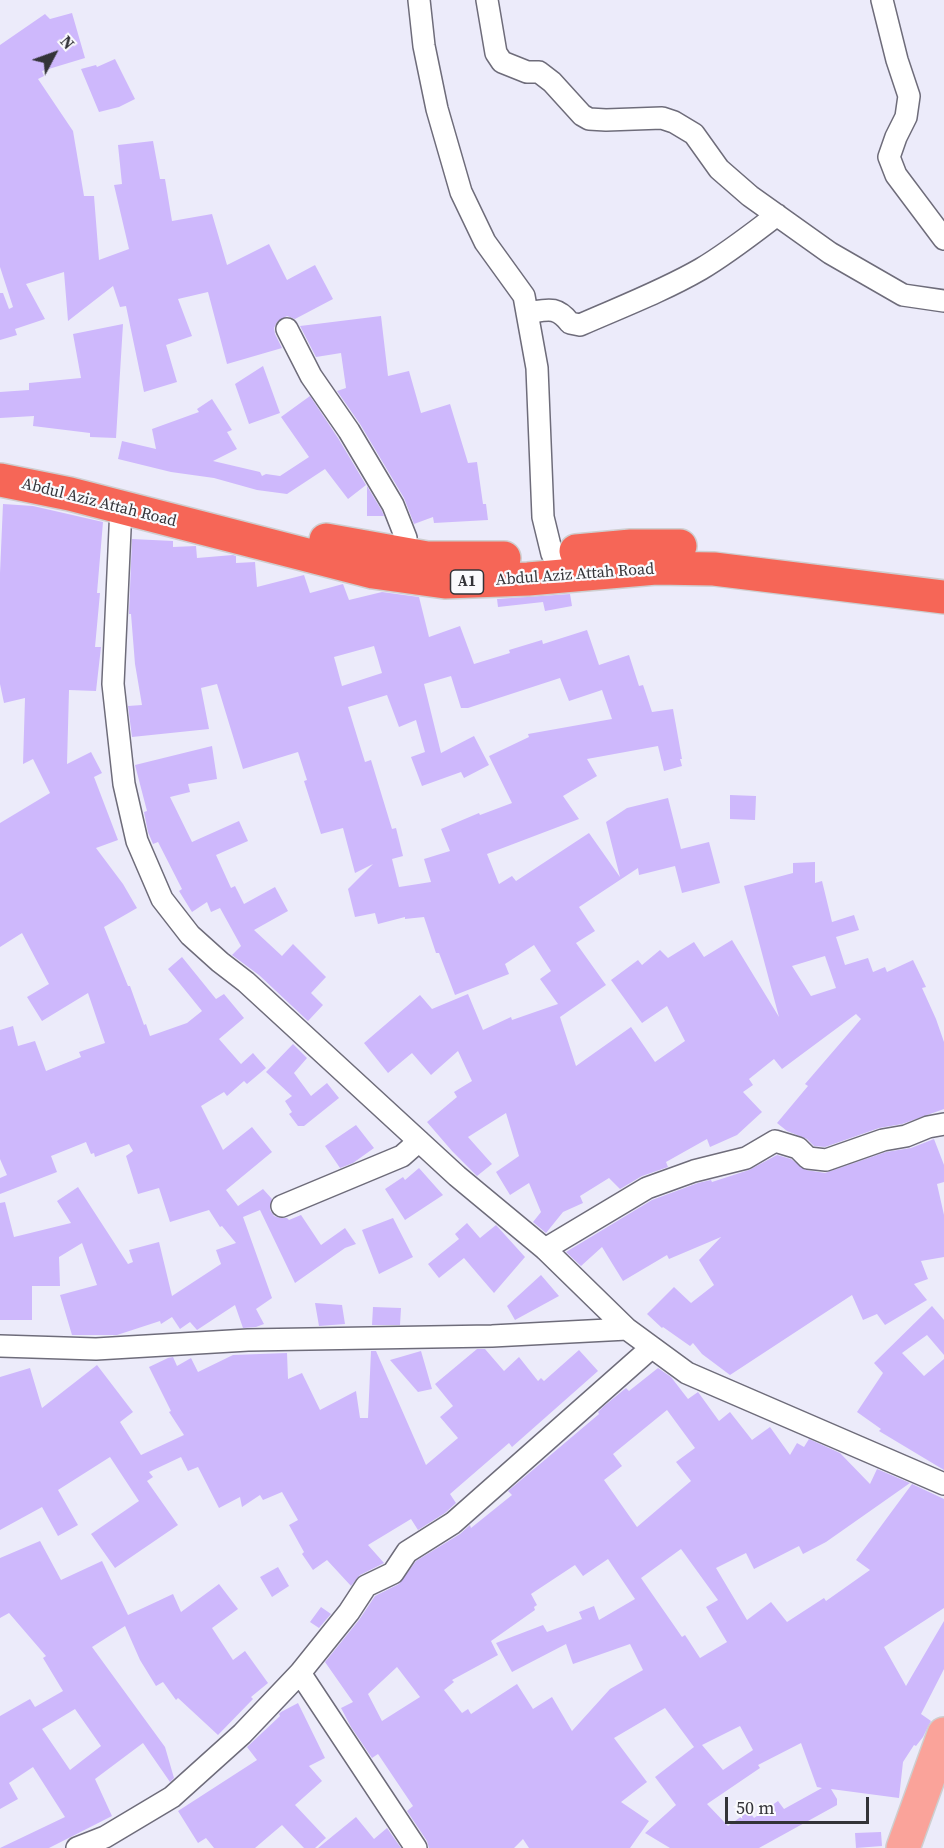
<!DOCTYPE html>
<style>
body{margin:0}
#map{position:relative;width:944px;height:1848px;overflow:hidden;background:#ecebfa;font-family:"Source Serif 4",serif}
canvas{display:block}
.north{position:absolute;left:24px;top:24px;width:60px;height:60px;-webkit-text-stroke:4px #fafafd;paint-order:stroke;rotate:49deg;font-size:16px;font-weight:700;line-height:24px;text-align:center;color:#333338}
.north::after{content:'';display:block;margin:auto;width:21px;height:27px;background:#333338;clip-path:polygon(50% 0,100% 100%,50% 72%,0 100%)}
.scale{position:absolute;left:725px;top:1797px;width:144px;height:27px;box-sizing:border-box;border:3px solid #333338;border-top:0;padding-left:8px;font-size:18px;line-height:21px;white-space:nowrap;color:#333338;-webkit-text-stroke:4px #fafafd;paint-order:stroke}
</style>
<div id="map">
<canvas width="944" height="1848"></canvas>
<div class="north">N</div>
<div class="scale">50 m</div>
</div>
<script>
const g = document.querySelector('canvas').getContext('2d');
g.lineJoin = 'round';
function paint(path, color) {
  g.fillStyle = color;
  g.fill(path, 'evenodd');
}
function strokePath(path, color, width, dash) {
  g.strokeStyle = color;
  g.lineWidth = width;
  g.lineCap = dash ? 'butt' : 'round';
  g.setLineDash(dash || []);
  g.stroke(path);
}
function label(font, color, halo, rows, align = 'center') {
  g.font = font + ' "Source Serif 4",serif';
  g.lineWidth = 4.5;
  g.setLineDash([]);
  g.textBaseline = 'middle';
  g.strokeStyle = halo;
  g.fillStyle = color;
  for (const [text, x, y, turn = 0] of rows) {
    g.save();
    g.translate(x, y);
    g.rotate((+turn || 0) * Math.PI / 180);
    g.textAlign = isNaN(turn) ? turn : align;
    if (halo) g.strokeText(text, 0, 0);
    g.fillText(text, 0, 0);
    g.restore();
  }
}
const building = new Path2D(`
 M72,13l13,45 -43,13 2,5 -6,3 35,52 11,65h10l5,64 30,-11 -15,-64 8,-1 -4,-39 35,-4 7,38h5l7,42 40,-7 15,51 42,-21 18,36 28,-15 18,34 -38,20 -8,-3 -10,6 -3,6 1,6 7,14 -55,16 -19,-72 -30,7 14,37 -26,9 11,37 -33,10 -18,-86 -6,1 -7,-21 -45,35 -4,-49 -38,12 19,35 -30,10 2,6 -17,5v-47h3l6,16 4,-2 -13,-40v-222l45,-31 5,5z
 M115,59l20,40 -16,8 -20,5 -18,-43 15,-4 1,2z
 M381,316l7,60 21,-5 12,42 29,-9 18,59 9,-1 6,42h3l2,16 -54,3 -1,-6 -19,7 -10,-26 -44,-74 -23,-33 9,-3 -5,-35 -25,4 -16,-31z
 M123,324l-7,114 -26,-1v-4l-57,-7 1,-10 -34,2v-26l29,-2v-7l52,-5 -8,-44z
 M263,366l17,47 -31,11 -14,-40z
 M310,396l28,42 28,47 -18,14 -23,-30 -38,25 -30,-4 -43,-12 -43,-6 -53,-13 4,-18 34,8 -4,-20 47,-17 -2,-3 15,-10 20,31 -5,2 10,17 -24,12 47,11 2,4 4,-2 14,2 29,-19 -28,-40z
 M367,486l15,25 2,5h-17z
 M3,504l30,2 70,16 -6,71h3l-5,54h6l-5,44 -27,-1 -2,74 24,-12 11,21 -8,4 24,63 -22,8 27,36 14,24 -33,19 24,59h2l14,39 2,-1 4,12 37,-13 15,-12 -34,-42 14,-12 34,42 8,-5 20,24 -25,21 22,25 12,-11 13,15 -19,16 -3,-3 -17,15 -3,-4 -23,14 22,44 29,-23 20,25 -46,38 12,16 25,-17 9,10 -2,11 4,6 6,2h7l2,2 12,-5 20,30 24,-17 11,16 -11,4 -50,35 -35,-73 -17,7 29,81 -16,11 8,15 -8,3 -13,1 -8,-23 -38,25 -7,-8 -10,7 -8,-12 -11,7 -1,-3 -43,14h-45l-12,-40 37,-10 -15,-42 -23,14 1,29h-28v34h-32v-117l5,-1 9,35 57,-14 -14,-22 21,-14 50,77 5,-2 -4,-12 30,-8 13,54 49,-32 -5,-14 20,-7 -14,-17 -2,1 -11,-17 -39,12 -11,-34 -21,6 -12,-38 7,-5 -4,-7 -34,13 -1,-4 -3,1 -5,-12 -35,14 6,16 -57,22v-16l7,-3 -7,-16v-129l13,-4 5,20 17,-5 11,30 35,-14 -2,-5 26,-9 -17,-50 -46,28 -15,-24 22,-13 -27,-51 -22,14v-124l50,-30 -17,-34 -10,5 2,-66 -21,5 -4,-19v-111z
 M132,539l41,2v6l23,-1 1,12 36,-3 3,1v7l19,-1 2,25 47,-12 6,18 33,-9 6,16 33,-8 37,5 10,40 31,-11 14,38 36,-11 -1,-3 33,-10 1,4 44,-14 12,35 30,-10 10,31 4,-1 9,27 21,-3 9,50h-2l2,7 -18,5 -6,-25 -71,13 10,17 -34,20 16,23 -92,35 12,30 13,-8 4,5 73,-48 31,44 -14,-55 21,-14 41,-10 13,51 28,-7 11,41 -38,10 -7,-27 -36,9 -1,-7 -59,39 16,24 -19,12 30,42 -46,32 16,49 55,-39 24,35 30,-21 -18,-35 -25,17 -31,-43 27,-20 4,5 18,-15 8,8 26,-16 10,15 28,-17 47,77 -35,-131 49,-13v-10l22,-1v21l7,-2 10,41 22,-7 5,15 -23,7 9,28 23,-7 5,14 12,-5 2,5 26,-12 13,27 -4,1 14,31 8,23v67l-42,15 -23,4 -54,19 -11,-1 -7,-7 -20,-8 -10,-8 31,-37 -3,-2 56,-65 -5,-5 -74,55 -8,-10 -25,20 4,6 -10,7 19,20 -25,23 -27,12 -3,-8 -41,23 2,5 -26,9 -22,13 -11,-11 -29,18 3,7 -20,9 -17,21 -13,-11 8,-10 -12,-29 -19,12 -14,-23 23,-16 -13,-43 -38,24 24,27 -15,12 -25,-25 -25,-29 30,-25 -3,-5 18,-11 -14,-30 -27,24 -19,-22 -24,20 -24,-30 56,-48 12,14 36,-15 15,36 28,-13 1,3 46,-16 -18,-25 11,-8 -17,-26 -29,19 4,10 -54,21 -16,-42h-3l-12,-36 -19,2v-2l-27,7 -3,-11 -20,4 -7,-28 25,-25 -18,9 -12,-45 -22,6 -17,-53 3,-1 -9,-28 -55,17 -26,-85 -16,4 8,41 -77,8 -4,-31 14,-1 -7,-41 -4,-50h-2zM374,646l8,27 -40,13 -8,-29zM451,676l10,32h7l92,-30 9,23 33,-11 10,29 -84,15 1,3 -40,19 23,47 -32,12 -1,-2 -38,16 9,22 -26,8 7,23 -32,5 -7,-28 11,-3 -7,-28 -4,1 -21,-69 -6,2 -17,-55 39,-12 12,32 17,-7 9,32 -14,5 11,29 39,-14 3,6 25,-13 -15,-29 -33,17 -17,-69zM825,956l11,32 -25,8 -19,-30z
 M570,594l2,12 -27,5 -2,-9 -45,5 -1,-8z
 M212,746l5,33 -29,5 2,8 -20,5 22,45 47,-21 9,20 -32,14 15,33 4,-2 9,18 31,-17 13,24 -34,19 28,26 11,-12 33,33 -15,16 12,12 -15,16 -49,-46 -27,-20 9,-9 -21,-38 -9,4 -4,-10 -15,10 -13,-21 3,-2 -24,-47 -5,2 -5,-12 -4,-20 3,-1 -12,-46z
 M730,795l26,1 -1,24 -25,-1z
 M293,1044l14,14 -13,15 17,23 16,-13 12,15 -35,28h-6l-9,-12 3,-2 -7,-11 7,-5 -26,-24z
 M356,1125l18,23 -21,15 -13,5 -15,-22z
 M934,1139l10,26v17l-7,2 7,31v42l-23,4 7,18 -14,5 13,16 -42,25 -8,-11 -14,6 -11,-25 -122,80 -28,-21 -9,-11 -3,3 -27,-19 -1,1 -15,-14 27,-27 17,16 23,-18 -15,-25 22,-23 -52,22 -2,-4 -44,26 -21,-34 -21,19 -15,-14 86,-52 46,-17 13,-3 1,2 37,-12 28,-15 14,4 15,11 19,3 61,-21 25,-4z
 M419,1168l24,27 -38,25 -20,-31 18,-12 2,3z
 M393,1218l20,39 -34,17 -17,-44z
 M467,1223l13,15 16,-13 29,32 -31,36 -30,-35 -25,20 -11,-14 31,-25 -4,-5z
 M541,1275l18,21 -44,24 -8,-14z
 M315,1303l27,2 3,19 -26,2z
 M932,1306l12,14v35l-17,-20 -25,18 22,23 20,-17v111l-65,-39 2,-2 -24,-17 26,-39 -9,-10z
 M373,1307l28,1 -1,17h-28z
 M477,1349h8l19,22 15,-14 19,24 3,-3 3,3 35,-31 19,21 -86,76 -3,-4 -59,51 6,9 -11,10 -27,17 -7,-11 -43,26 16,18 -24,12 -9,11 -24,-26 -14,10 -11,-16 2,-2 -15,-27 9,-5 -16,-28 -19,8 -3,-5 -18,12 -2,-10 -21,11 -21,-41 -10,4 -7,-14 -32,15 4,5 -6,4 31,44 -63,43 -24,-34 48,-33 -29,-44 -52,33 20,35 -20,11 -16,-29 -42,23v-153l30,-9 12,40 55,-43 36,47 -13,10 21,33 43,-20 -15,-23 2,-1 -22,-44 19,-9 5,-1 4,9 14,-8 7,14 35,-17 54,-2 1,26 14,-6 18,37 36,-19 4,27h8l3,-67h5l50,114 32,-27 -18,-21 13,-11 -18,-22z
 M421,1351l11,38 -14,3 -28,-32z
 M658,1368l13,9 17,22 10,-7 21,29 11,-9 22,28 18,-13 20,28 7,-12 7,4 5,-8 31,14 30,31 7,-15 33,14 -84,59 -23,12 -4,-8 -45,23 -8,-16 -30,15 31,52 24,-18 16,20 37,-24 2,3 44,-31 -14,-10 56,-76 32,15v109l-60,39 22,39 38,-65v48l-23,45 10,7 -8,16 -7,9 -2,-1 -11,17 -4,36 -68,-9 6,10v6l-78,43h-89l-25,-15 31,-28 -21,-28 39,-30 -29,-39 -51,30 33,44 -26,20 28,19 -19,27h-101l-6,-9 -9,9h-85l-2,-7 -20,-30 6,-5 -35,-52 -6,4 -21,-31 -10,-19 12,-6 -28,-40 34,-42 16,-24 24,-12 17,-23 44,-27 10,-9 1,3 41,-33 -4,-4 91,-77 -1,-2 6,-6 22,-18 3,3zM667,1410l28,38 -19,14 15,19 -54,46 -33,-47 18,-14 -9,-12zM681,1549l37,51 -12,7 21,35 -27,16 -15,-23 -3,2 -41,-59zM608,1559l27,40 -36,21 -5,-14 -15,6 3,7 -35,13 -4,-7 -47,18 16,29 54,-28 7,20 57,-20 13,26 -33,19 -38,42 -20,-34 -19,12 -16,-25 -46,30 -3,-5 -6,4 -18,-23 10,-8 -2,-2 46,-25 -7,-14 44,-31 -1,-3 3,-2 -6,-11 44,-29 8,11zM397,1667l23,30 -38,24 -14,-27zM740,1726l13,24 -30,20 -21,-25zM801,1743l16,44 5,1 -38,21 -6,-8 -24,17 -5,-7 -21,15 -21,-22 53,-36 -2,-3z
 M40,1541l21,39 41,-19 26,54 45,-21 8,18 38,-28 19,25 -26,19 21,32 12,-9 23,32 -17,14 2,2 -35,36 -40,-37 -2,2 -13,-18 -7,4 -16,-26 -15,-34 -33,21 73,100 9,31 -4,4 -27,-39 -48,36 17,37 -63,32h-49l65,-31 -32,-50 -24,16 9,16 -18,10v-93l30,-17 5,8 28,-16 -20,-33 3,-2 -37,-43 -9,5v-60zM75,1709l26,37 -31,24 -28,-41z
 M278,1567l11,19 -17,11 -12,-20z
 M321,1607l10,7 -12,14 -9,-6z
 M298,1703l27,55 -16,8 13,15 -27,24 31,33 -11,10h-11l-22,-23 -27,23h-41l-8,-10 -8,5 -20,-32 79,-51 -10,-13 33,-31 -1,-2 2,-2z
 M356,1817l18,22 13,-11 14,20h-83z
 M881,1832l1,14 -26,2 -1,-15z`);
const street = new Path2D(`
 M419,0l5,46 13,63 24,83 24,50 39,54 13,72 6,149 9,37
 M487,0l9,53 6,9 25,10h12l13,10 30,33 7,4 17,1 56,-2 12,4 20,12 25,35 31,27 80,57 73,42 41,6
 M882,0l15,60 12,36 -3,21 -10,20 -7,20 7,18 48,64
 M527,313c20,-3 29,-8 43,10l10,2c41,-18 83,-34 121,-56 27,-16 51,-35 76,-54
 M287,329l24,47 38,55 44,74 13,33 -1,15
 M121,507l-8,177 11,100 13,57 25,58 28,36 30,27 26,20 211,194 88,73 82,80 60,44 257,111
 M282,1206l120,-50 17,-15
 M545,1249l102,-61 47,-17 52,-13 29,-17 23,7 10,10 18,2 57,-20 23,-4 22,-9 16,-3
 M0,1346l96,3 152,-9 244,-4 135,-7
 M300,1673l116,175
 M77,1848l28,-11 67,-40 70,-63 58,-61 49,-61 17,-26 27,-13 14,-21 46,-29 198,-175`);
const primary = new Path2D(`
 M903,1848l41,-114`);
const highway = new Path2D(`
 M0,480l70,14 303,78 72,10 83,-3 128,-11 58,1 230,28
 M326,540l101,18h77
 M576,551l55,-5h49`);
const shields = [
 [467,582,33]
];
const shieldNames = [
 ["A1",467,582]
];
const streetNames = [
 ["Abdul Aziz Attah Road",99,503,14],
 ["Abdul Aziz Attah Road",575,575,-4]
];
paint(building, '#ceb8fc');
strokePath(street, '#6e6c7a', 24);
strokePath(primary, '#cececf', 36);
strokePath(highway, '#cececf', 36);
strokePath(street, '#fff', 21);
strokePath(primary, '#faa39a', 33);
strokePath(highway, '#f66657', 33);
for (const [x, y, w] of shields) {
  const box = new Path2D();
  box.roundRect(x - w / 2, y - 12, w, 24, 4.5);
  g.fillStyle = '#fafafd';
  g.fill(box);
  strokePath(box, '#333338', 1.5);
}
label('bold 15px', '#333338', null, shieldNames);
label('16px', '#333338', '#fafafd', streetNames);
</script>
